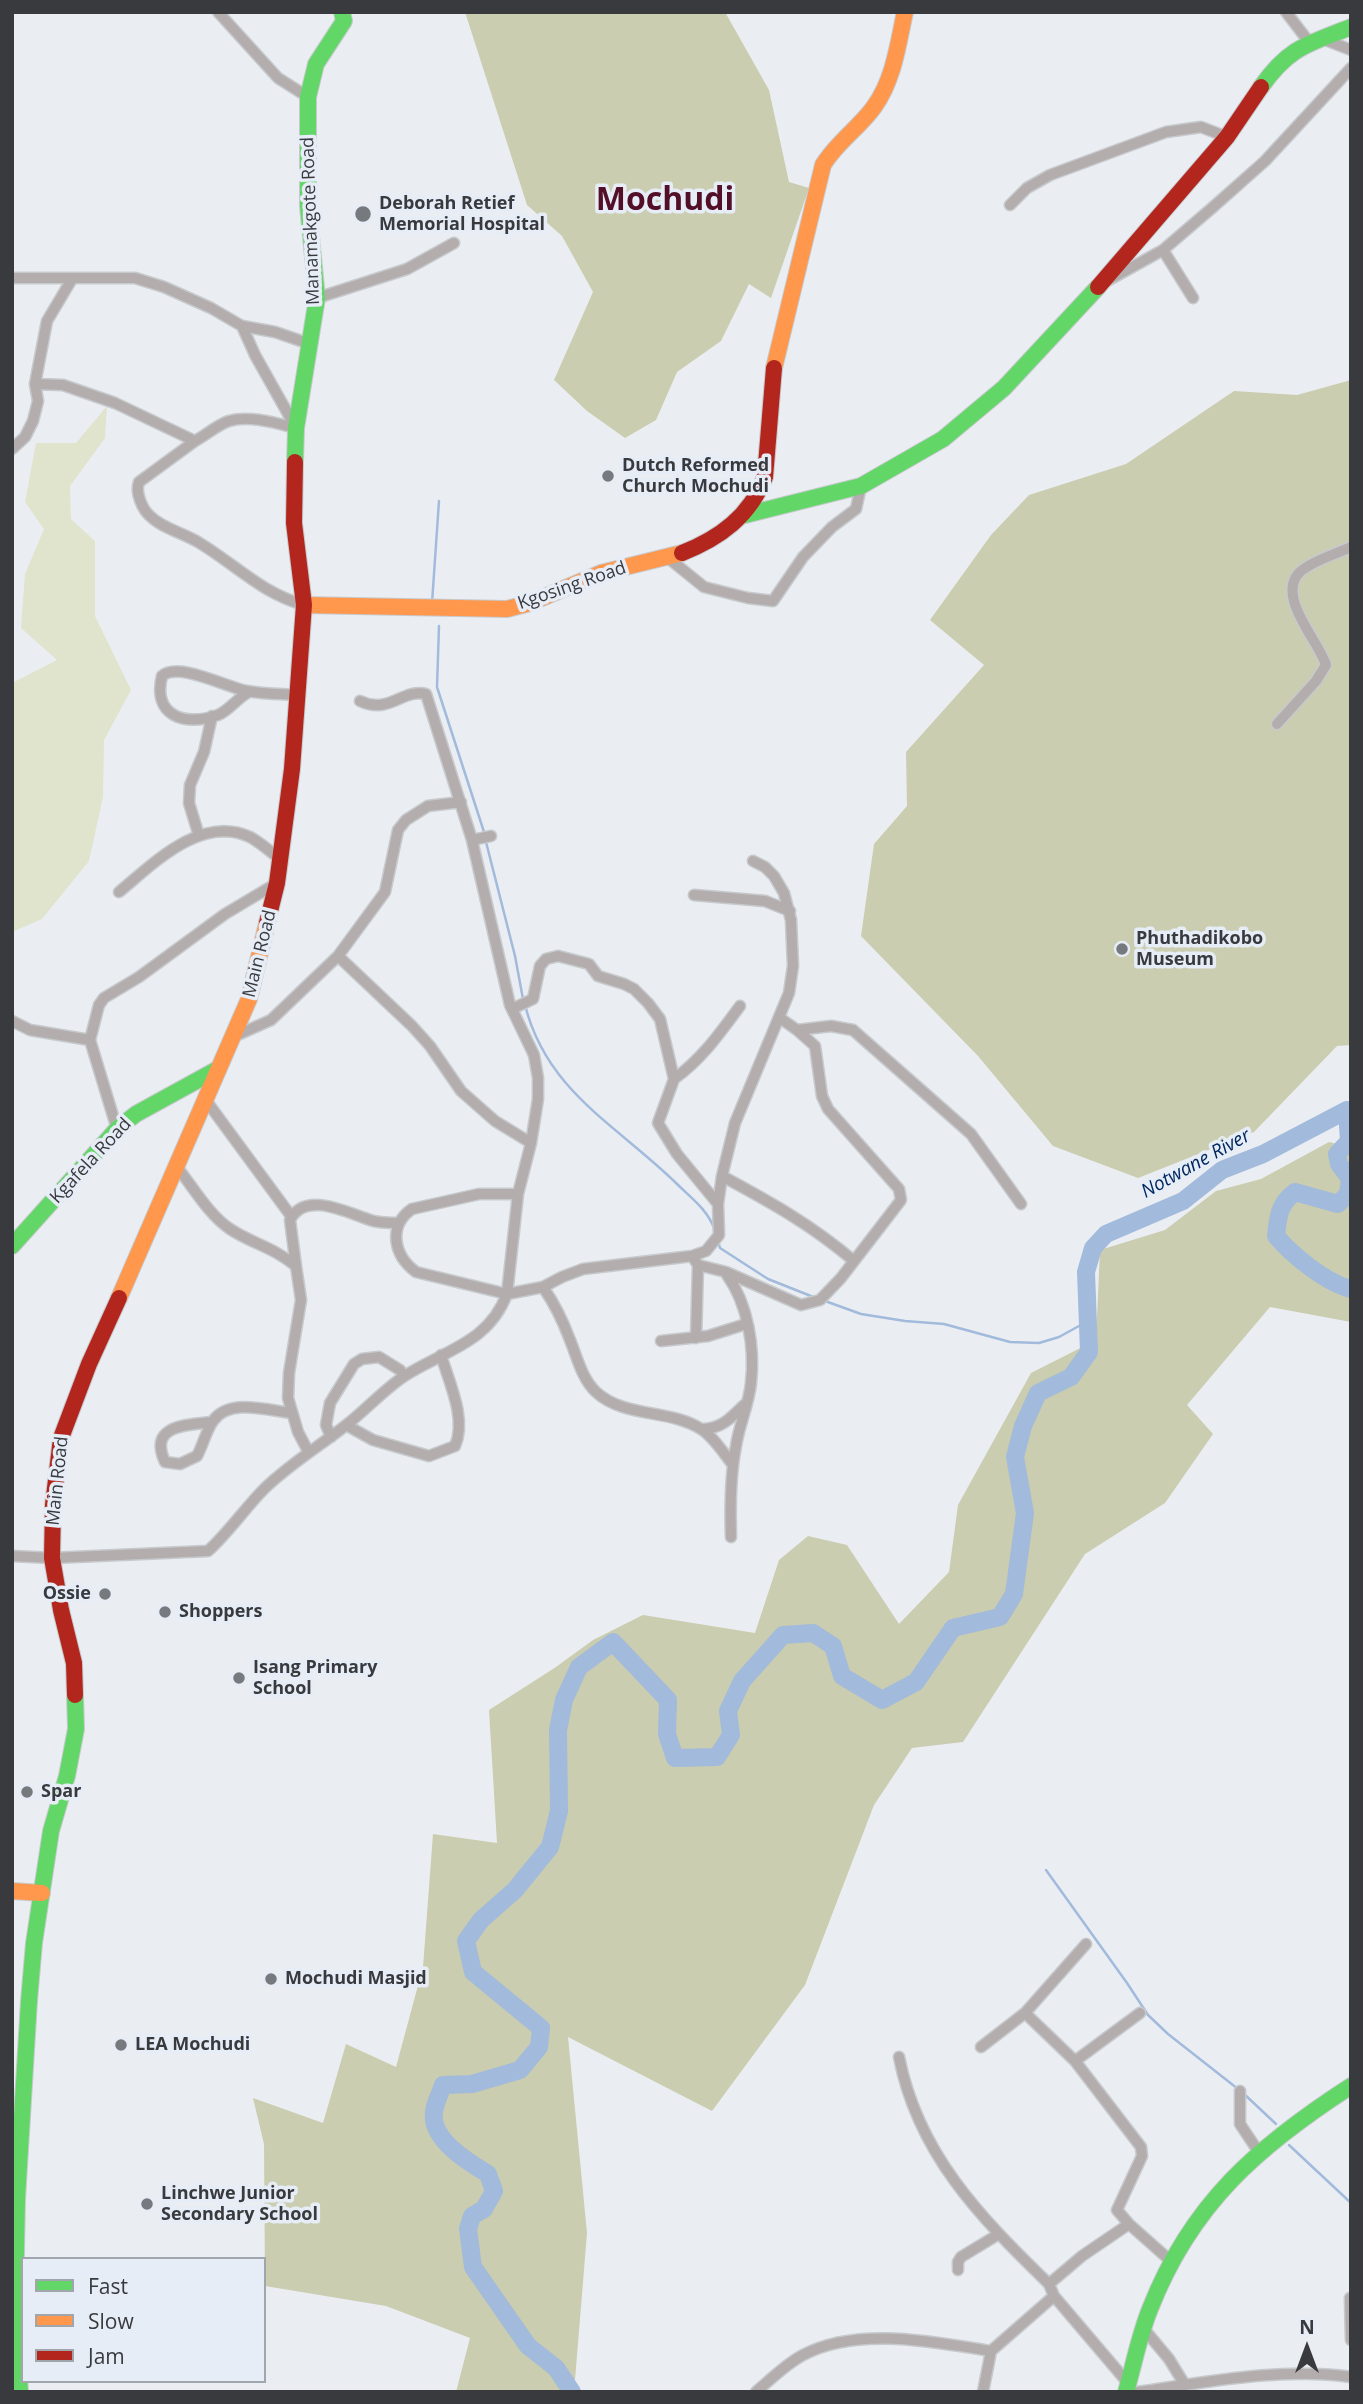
<!DOCTYPE html>
<style>
body{margin:0}
#map{position:relative;width:1363px;height:2404px;overflow:hidden;background:#eaeef2;font-family:"Open Sans",sans-serif}
canvas{display:block}
.frame{position:absolute;inset:0;border:14px solid #383a3e;pointer-events:none}
.legend{position:absolute;left:21px;top:2257px;width:245px;height:126px;box-sizing:border-box;background:#e7edf6;border:2px solid #a1a5ac;margin:0;padding:9px 12px;list-style:none;font-size:21px;color:#383a3e}
.legend li{display:flex;align-items:center;gap:14px;height:35px}
.legend b{width:35px;border:2px solid #a1a5ac}
.north{position:absolute;left:1272px;top:2313px;width:70px;height:70px;-webkit-text-stroke:5px #e7edf6;paint-order:stroke;rotate:0deg;font-size:19px;font-weight:700;line-height:28px;text-align:center;color:#383a3e}
.north::after{content:'';display:block;margin:auto;width:24px;height:32px;background:#383a3e;clip-path:polygon(50% 0,100% 100%,50% 72%,0 100%)}
</style>
<div id="map">
<canvas width="1363" height="2404"></canvas>
<div class="frame"></div>
<ul class="legend">
<li><b style="height:9px;background:#63d668"></b>Fast</li>
<li><b style="height:9px;background:#ff974d"></b>Slow</li>
<li><b style="height:9px;background:#b3261e"></b>Jam</li>
</ul>
<div class="north">N</div>
</div>
<script>
const g = document.querySelector('canvas').getContext('2d');
g.lineJoin = 'round';
function paint(path, color) {
  g.fillStyle = color;
  g.fill(path, 'evenodd');
}
function strokePath(path, color, width, dash) {
  g.strokeStyle = color;
  g.lineWidth = width;
  g.lineCap = dash ? 'butt' : 'round';
  g.setLineDash(dash || []);
  g.stroke(path);
}
function label(font, color, halo, rows, align = 'center') {
  g.font = font + ' "Open Sans",sans-serif';
  g.lineWidth = 7;
  g.setLineDash([]);
  g.textBaseline = 'middle';
  g.strokeStyle = halo;
  g.fillStyle = color;
  for (const [text, x, y, turn = 0] of rows) {
    g.save();
    g.translate(x, y);
    g.rotate((+turn || 0) * Math.PI / 180);
    g.textAlign = isNaN(turn) ? turn : align;
    if (halo) g.strokeText(text, 0, 0);
    g.fillText(text, 0, 0);
    g.restore();
  }
}
const green = new Path2D(`
 M107,406l-2,32 -35,48 1,33 24,22v75l36,74 -27,50 -1,57 -14,64 -47,58 -30,13v-249l45,-23 -36,-32 4,-54 19,-45 -19,-27 11,-59h40z`);
const forest = new Path2D(`
 M465,12h260l44,78 20,92 20,6 -38,110 -22,-14 -28,57 -44,31 -21,48 -31,18 -38,-27 -33,-31 39,-88 -31,-56 -35,-31z
 M1351,380v665l-14,1 -83,86 -116,46 -85,-32 -75,-90 -117,-120 13,-92 33,-38 -1,-54 78,-87 -54,-45 61,-85 38,-40 97,-31 108,-73 63,4z
 M1329,1142l22,5v175l-81,-15 -83,98 26,29 -48,69 -80,51 -122,188 -51,6 -38,57 -69,180 -93,126 -144,-74 19,196 -13,159h-118l14,-54 -84,-32 -121,-20 -1,-142 -11,-46 70,25 23,-79 50,23 27,-100 10,-133 64,9 -8,-133 67,-43 37,-27 50,-25 112,18 24,-73 29,-24 39,9 52,79 50,-52 9,-67 73,-132 65,-33 4,-90 65,-20 51,-39 45,-12z`);
const stream = new Path2D(`
 M432,603l7,-102
 M439,626l-2,61 48,148
 M486,842l29,114 8,43
 M525,1005c22,87 92,120 151,178 14,14 31,26 38,45
 M718,1241l2,7 48,31 48,19
 M825,1301l36,13 44,7 39,3 66,18 29,1 20,-6 29,-16
 M1046,1870l81,113 21,32 20,19 70,55
 M1243,2093l33,31
 M1289,2145l62,58`);
const river = new Path2D(`
 M572,2392l-16,-24 -28,-22 -55,-79 -5,-38 4,-13 12,-7 10,-18 -6,-17c-20,-12 -58,-35 -54,-62 1,-9 6,-18 9,-27l29,-1 48,-14 19,-23 2,-19 -68,-56 -7,-31 15,-21 34,-30 35,-43 9,-36 -1,-81 6,-30 15,-33 34,-25 55,58 -1,34 8,24 42,-1 14,-22 -3,-24 14,-30 41,-46 30,-2 20,13 9,30 40,24 34,-18 37,-54 47,-11 14,-23 11,-81 -10,-56 8,-31 15,-33 33,-16 18,-25 -3,-80 7,-24 13,-14 77,-33 39,-31 41,-16 84,-44 2,31 -12,13 2,10 11,15 -2,15 -10,10 -43,-12c-16,12 -17,24 -19,44 16,19 50,47 75,53`);
const street = new Path2D(`
 M218,12l60,66 30,19
 M1286,12l23,30
 M1323,39l28,11
 M1010,205l17,-17 23,-13 116,-43 35,-5 26,10
 M1163,250l30,48
 M12,278h123l29,9 47,21 31,18 13,29 41,73
 M1107,281l56,-31 49,-42 53,-47 86,-93
 M317,298l90,-29 47,-26
 M242,326l33,6 35,12
 M35,384l28,1 52,18 80,38c11,-6 22,-16 34,-20 20,-6 47,2 67,7
 M195,441l-56,41c-4,10 3,27 11,34 12,12 33,17 48,26 37,22 63,51 106,63
 M12,449l13,-12 8,-16 5,-20 -3,-17 12,-63 25,-42
 M667,557l37,30 44,11 25,3 30,-44 29,-30 24,-18 5,-23
 M249,692c-12,6 -19,18 -31,23 -33,12 -66,1 -56,-39 16,-15 66,12 85,15 16,3 34,3 50,4
 M1277,724l39,-43 10,-16c-7,-24 -52,-70 -25,-94 13,-11 35,-17 50,-24
 M199,836l-10,-33 1,-18 14,-33 8,-36
 M472,840l19,-4
 M119,892c34,-28 82,-78 131,-55 11,6 21,15 31,23
 M694,895l71,6 25,10
 M338,956l74,70 18,20 31,45 34,30 36,22
 M512,1009l21,-10 7,-33 6,-7 12,-3 31,8 9,12 26,8 10,5 14,14 12,16 14,60 -16,44 19,31 41,50 1,31 -13,16 -14,5 -109,13 -21,8 -19,10 -36,7 -91,-22c-23,-17 -28,-47 -4,-63l67,-15h39
 M12,1021l18,9 60,10 27,89
 M797,1030l34,-4 22,4 118,104 50,70
 M235,1036l36,-16 67,-64 47,-64 13,-62 8,-10 22,-14 33,-4
 M90,1040l9,-35 5,-7 35,-21 86,-63 52,-31
 M674,1079c28,-20 46,-46 66,-73
 M205,1099l86,117
 M177,1167c16,20 32,48 53,62 23,15 43,18 66,37l5,34 -12,73 -1,25 10,34 10,19
 M722,1176c50,27 88,48 132,85
 M718,1204l4,-28 13,-53 54,-130 4,-27 -2,-46 -7,-27 -10,-17 -9,-9 -12,-6
 M692,1256l6,9 28,7 75,33 19,-5 21,-22 60,-78 -2,-11 -71,-80 -6,-13 -7,-50 -18,-16 -17,-12
 M296,1266l-6,-46c15,-30 58,-7 80,0 9,3 18,3 27,3
 M727,1275c21,29 28,73 24,108 -2,21 -12,42 -15,63 -6,30 -6,60 -5,91
 M543,1287c11,16 20,34 27,53 7,17 12,39 26,52 28,26 74,17 105,37 13,8 23,25 32,36
 M696,1338l2,-73
 M661,1341l47,-5 38,-12
 M212,1422c-26,3 -64,3 -47,40l15,2 17,-8c6,-11 9,-25 16,-35 16,-23 54,-11 78,-8
 M346,1425l27,15 56,16 26,-10c12,-27 -6,-64 -14,-91
 M702,1429c19,0 29,-11 42,-24
 M331,1437l-5,-12 4,-22 24,-39 8,-5 17,-2 21,13 4,6
 M12,1556l40,2 156,-7c21,-19 37,-43 57,-63 25,-24 53,-41 80,-62 21,-16 39,-37 61,-51 40,-25 83,-33 101,-81l11,-100 13,-51 7,-44v-21l-4,-23 -24,-50 -38,-165 -46,-146c-23,-6 -37,21 -66,7
 M1025,2013l61,-69
 M981,2047l44,-34 50,48 66,86 1,9 -25,54 12,14 44,39
 M899,2057c19,97 81,160 150,227l5,12 74,87
 M1075,2061l65,-48
 M1240,2091v33l18,27
 M958,2270v-8l3,-5 38,-23
 M1049,2284l33,-28 47,-32
 M1350,2298l1,42
 M1144,2329l25,30 16,26
 M756,2392c15,-13 30,-28 47,-37 54,-29 131,-13 188,-4
 M983,2392l8,-41 63,-55
 M1137,2392c70,-10 143,-25 214,-15`);
const fast = new Path2D(`
 M1261,87c28,-40 47,-43 90,-60
 M295,462l1,-34 21,-130 -9,-92v-109l8,-33 28,-43 -2,-9
 M745,515l116,-29 82,-47 61,-51 94,-101
 M12,1246l105,-117 19,-15 82,-45
 M20,2392l-5,-88 2,-105 12,-198 5,-58 17,-112 16,-55 9,-47 -1,-34
 M1126,2392c8,-28 13,-56 24,-83 41,-105 108,-163 201,-223`);
const slow = new Path2D(`
 M774,368l49,-203c14,-23 36,-37 51,-58 20,-28 24,-63 31,-95
 M304,605l203,4 23,-6 71,-30 81,-20
 M119,1298l130,-299 18,-76
 M12,1891l30,2`);
const jam = new Path2D(`
 M1098,287l129,-150 34,-50
 M682,553c38,-15 68,-37 83,-76l9,-109
 M267,923l10,-40 15,-114 12,-164 -10,-82 1,-61
 M75,1695l-1,-32 -13,-53 -9,-52 1,-53 8,-67 28,-74 30,-66`);
const markers = [
 [363,214,9,"#76797d"],
 [608,476,7,"#76797d"],
 [1122,949,7,"#76797d"],
 [105,1594,7,"#76797d"],
 [165,1612,7,"#76797d"],
 [239,1678,7,"#76797d"],
 [27,1792,7,"#76797d"],
 [271,1979,7,"#76797d"],
 [121,2045,7,"#76797d"],
 [147,2204,7,"#76797d"]
];
const poiNames = [
 ["Deborah Retief",379,204],
 ["Memorial Hospital",379,225],
 ["Dutch Reformed",622,466],
 ["Church Mochudi",622,487],
 ["Phuthadikobo",1136,939],
 ["Museum",1136,960],
 ["Ossie",91,1594,"right"],
 ["Shoppers",179,1612],
 ["Isang Primary",253,1668],
 ["School",253,1689],
 ["Spar",41,1792],
 ["Mochudi Masjid",285,1979],
 ["LEA Mochudi",135,2045],
 ["Linchwe Junior",161,2194],
 ["Secondary School",161,2215]
];
const streetNames = [
 ["Manamakgote Road",311,221,-92],
 ["Kgosing Road",572,586,-19],
 ["Main Road",260,954,-76],
 ["Kgafela Road",91,1161,-47],
 ["Main Road",58,1481,-84]
];
const waterNames = [
 ["Notwane River",1196,1164,-29]
];
const townNames = [
 ["Mochudi",665,201]
];
paint(green, '#e0e4cd');
paint(forest, '#cacdaf');
strokePath(stream, '#a2badb', 2.5);
strokePath(river, '#a2badb', 18);
strokePath(street, '#c7cacd', 13);
strokePath(fast, '#c7cacd', 18);
strokePath(slow, '#c7cacd', 18);
strokePath(jam, '#c7cacd', 18);
strokePath(street, '#b4adad', 10);
strokePath(fast, '#63d668', 16);
strokePath(slow, '#ff974d', 16);
strokePath(jam, '#b3261e', 16);
for (const [x, y, r, color] of markers) {
  const dot = new Path2D();
  dot.arc(x, y, r, 0, 2 * Math.PI);
  g.fillStyle = color;
  g.fill(dot);
  strokePath(dot, '#e7edf6', 2.5);
}
label('bold 18px', '#383a3e', '#e7edf6', poiNames, 'left');
label('18px', '#383a3e', '#e7edf6', streetNames);
label('italic 19px', '#002960', '#e7edf6', waterNames);
label('bold 32px', '#520f27', '#e7edf6', townNames);
</script>
